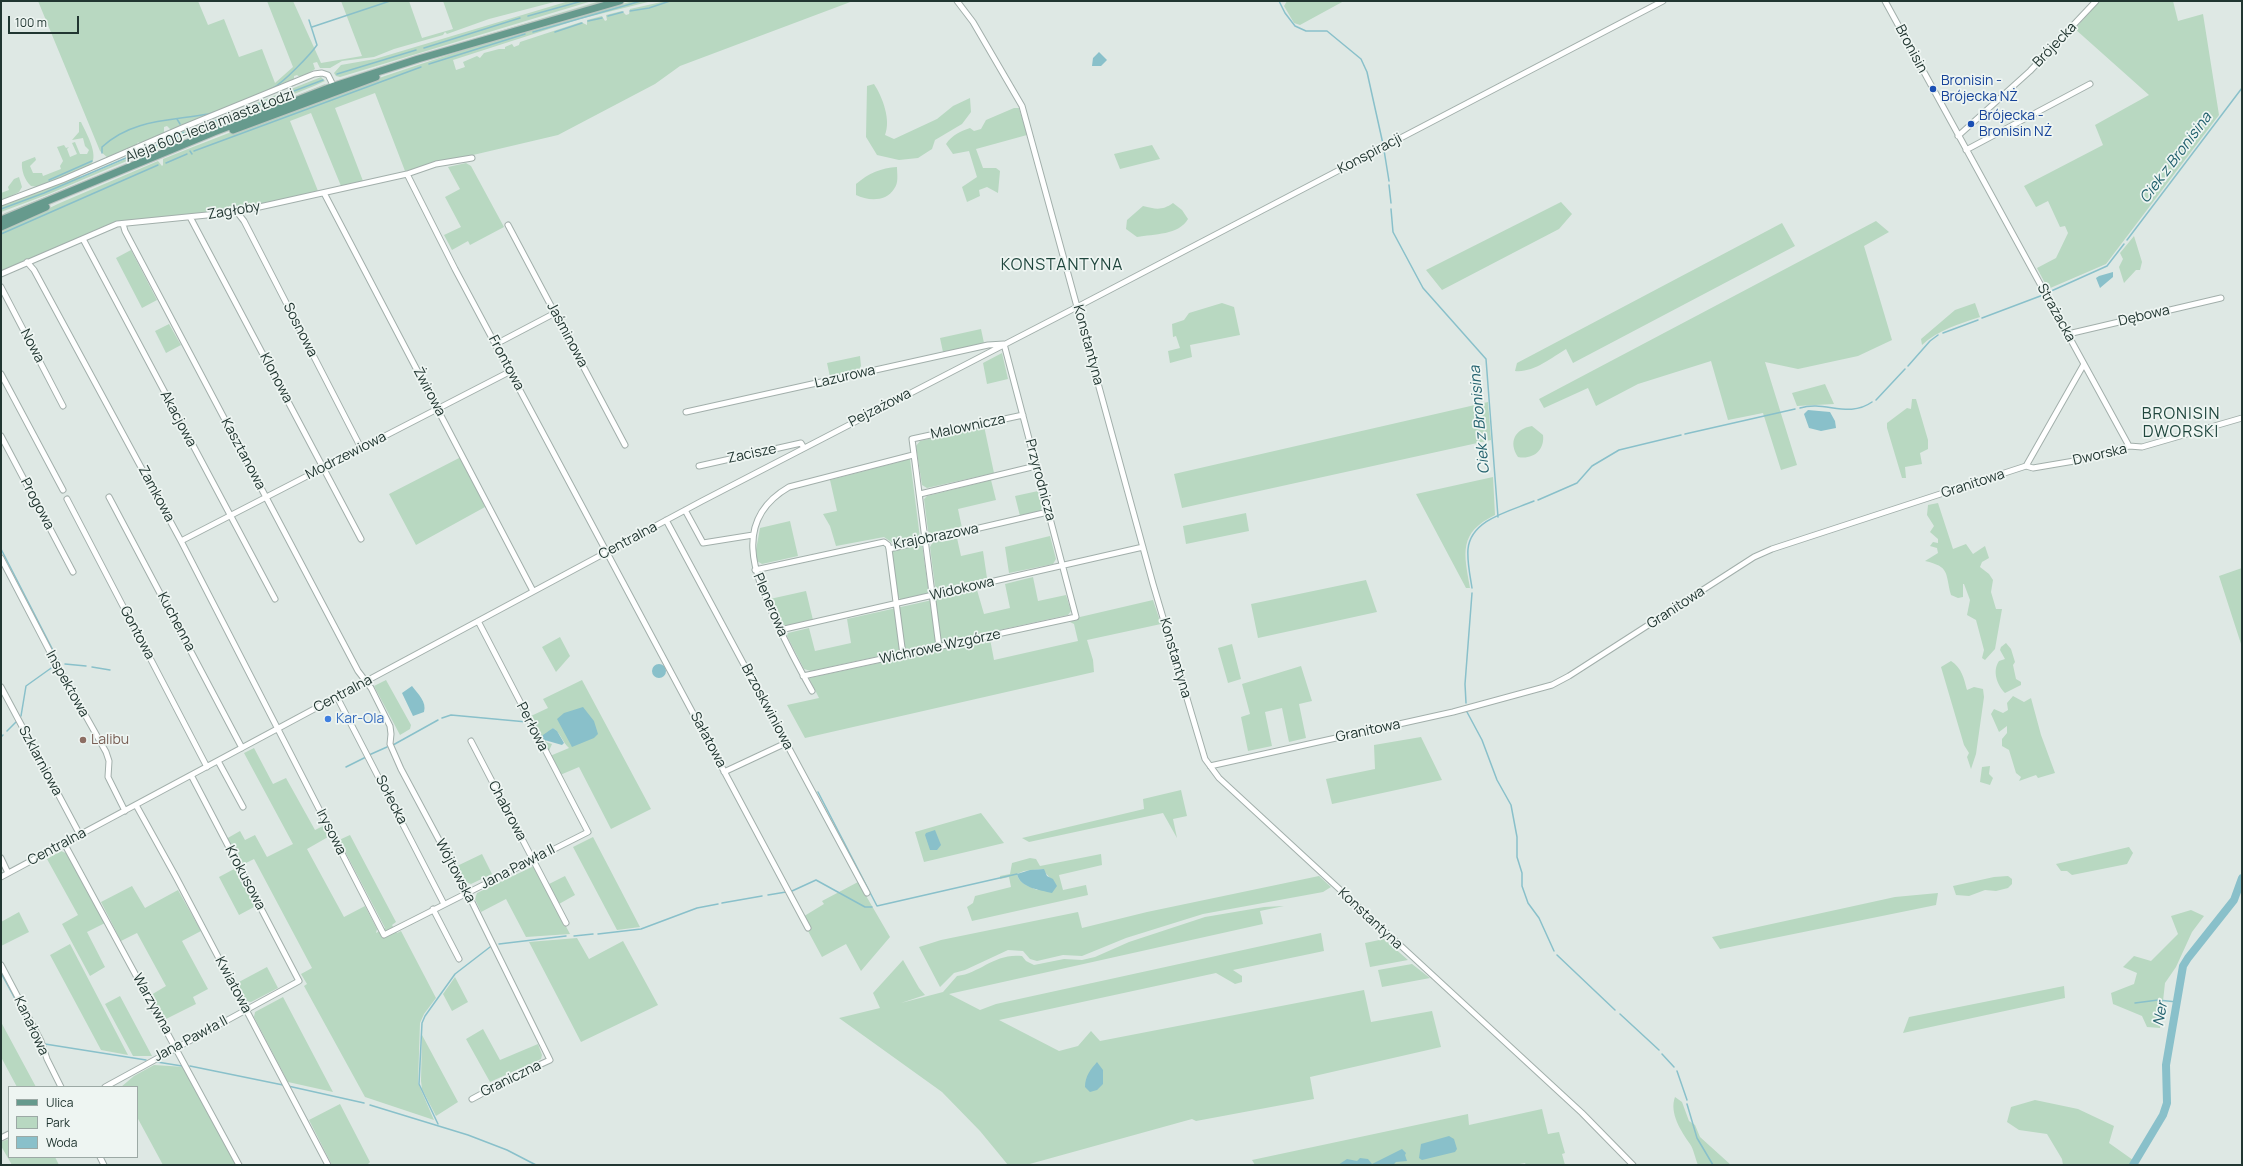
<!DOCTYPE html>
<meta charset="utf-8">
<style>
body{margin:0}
#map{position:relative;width:2243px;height:1166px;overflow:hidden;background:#dee8e4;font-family:Manrope,sans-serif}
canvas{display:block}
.frame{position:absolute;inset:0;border:2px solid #213631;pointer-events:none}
.legend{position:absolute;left:8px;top:1086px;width:130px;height:72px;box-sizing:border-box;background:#eef5f2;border:1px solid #9ca9a5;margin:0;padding:5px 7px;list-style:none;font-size:12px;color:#213631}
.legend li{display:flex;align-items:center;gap:8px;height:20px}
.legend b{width:20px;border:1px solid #9ca9a5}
.scale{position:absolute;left:8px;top:16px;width:71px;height:18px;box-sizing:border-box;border:2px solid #213631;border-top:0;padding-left:5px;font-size:12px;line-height:14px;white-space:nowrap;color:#213631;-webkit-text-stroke:3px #eef5f2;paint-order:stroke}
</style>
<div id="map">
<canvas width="2243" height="1166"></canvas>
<div class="frame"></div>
<ul class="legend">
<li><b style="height:5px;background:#669a8d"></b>Ulica</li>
<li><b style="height:11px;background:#b8d8c1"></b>Park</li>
<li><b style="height:11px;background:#89c0ca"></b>Woda</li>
</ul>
<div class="scale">100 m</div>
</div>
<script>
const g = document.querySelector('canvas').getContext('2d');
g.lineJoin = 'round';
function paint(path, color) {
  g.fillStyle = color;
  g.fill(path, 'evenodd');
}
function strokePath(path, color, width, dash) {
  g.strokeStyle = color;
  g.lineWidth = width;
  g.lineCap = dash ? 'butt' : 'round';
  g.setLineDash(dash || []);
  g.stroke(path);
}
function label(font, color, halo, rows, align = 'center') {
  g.font = font + ' Manrope,sans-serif';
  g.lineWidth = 3.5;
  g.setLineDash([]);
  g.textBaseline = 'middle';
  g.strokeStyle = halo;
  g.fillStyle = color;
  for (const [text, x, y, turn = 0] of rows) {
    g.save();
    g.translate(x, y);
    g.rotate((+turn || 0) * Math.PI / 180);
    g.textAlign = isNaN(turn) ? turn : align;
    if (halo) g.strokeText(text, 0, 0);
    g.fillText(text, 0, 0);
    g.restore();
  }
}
const green = new Path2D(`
 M38,1h160l10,24 16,-6 15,38 23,-8 13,34 18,-16 -26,-66h26l28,62 41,-7 -21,-55h68l13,37 31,-9 -10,-28h115l-69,18 -42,15 -2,-2 -2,3 -49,14 -20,8 -32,4 -12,7h-10l-3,-6 -4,1 2,6 -14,9 -4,-3 -3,1v3l-123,51 -4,-4 -3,1v6l-24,11 -2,-2 -2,4 -28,12 -8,-7z
 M569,1h23l-252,76 -4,-1 -2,-3 7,-8 34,-6z
 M600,1h6l-267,78z
 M633,1h19l-72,18 -127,41 3,10 9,-3 -2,-5 14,-6 3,2 4,-5 15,-4h6v-2l7,-3 2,3 5,-2 1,-3 61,-20 6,3v-5l15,-4 3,5 2,-1 -1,-5 16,-4 4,4 3,-1 1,-5 36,-8h187l-173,65 -25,18 -97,51 -153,36 -30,-78 -40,15 28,73 -22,5 -30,-73 -21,8 28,70 -83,19 -117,12 -117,49v-40l59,-28 98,-42 4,5 1,-1v-6c153,-62 310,-116 470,-158z
 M1287,1h57l-44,24 -6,-2 -10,-17z
 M2099,1h74l5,20 25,-7 16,101 -113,149 -58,25 -11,-21 19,-10 12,-25 -3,-7 -5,1 -12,-26 -12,6 -12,-21 79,-41 -8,-20 54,-30 -74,-66z
 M321,77l4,4 -11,5 -158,63 -4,-1 2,-4 1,2 25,-11 -1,-2 -18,8 41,-17 -18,7 3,2 27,-11v-2z
 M325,84l-1,3 -323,129 4,-3z
 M874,84c9,14 17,36 11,51l9,4 43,-20 16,-13 17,-8 1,14 -9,12 -27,16 -3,9 -14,9 -19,2 -22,-5 -11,-18 1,-51z
 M1014,108h5l8,27 -51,14 7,19h13l4,3 -2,22 -11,-6 -8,3 1,6 -13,6 -5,-15 15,-10 -8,-26 -16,3 -7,-10c6,-9 15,-13 24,-16l4,3 7,-2 5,-9z
 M79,122h2c5,11 18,32 10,43l-52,22 -8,-1c-6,-5 -10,-16 -9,-24l13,-5 1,3 -6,6 3,7h9l1,3 18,-7 -1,-3 3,-5 -6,-14 7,-2 2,3 3,-1 -2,2 3,8 7,-3 -5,-11 3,-1 5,12h7l2,-4 -4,-4 -2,-8 -11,2 7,-8z
 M1152,145l8,14 -40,10 -6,-15z
 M146,147l4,2 -2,3 -99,42 -48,18v-6l78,-31 2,3 66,-28z
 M466,163l5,3 33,61 -34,18 -2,-4 -16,9 -8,-15 17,-8 -16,-30 15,-8 -12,-22z
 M897,167c0,7 2,16 -3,22 -8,13 -26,12 -38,6v-11c13,-11 25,-16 41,-17z
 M19,177l3,10 -3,5 -18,9v-8l8,-3 -1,-3 6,-8z
 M1561,202l11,12 -13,15 -117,61 -16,-20z
 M1173,203l9,7 6,9c-9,16 -34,15 -51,18l-11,-8 1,-9 16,-14c12,3 19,5 30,-3z
 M1876,221l13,11 -25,14 28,94 -34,16 -60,13 -33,-7 32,103 -16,5 -18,-57 -35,7 -17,-59 -73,23 -42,22 -8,-18 -44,20 -5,-9z
 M1782,223l13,23 -222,117 -7,-14c-15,9 -33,24 -51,22l2,-8z
 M2134,236l8,26 -2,8h-4l-12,13 -5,-16 4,-8 -3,-6z
 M131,250l26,50 -15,8 -26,-50z
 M1222,303l12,4 6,28 -50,10 2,12 -22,6 -2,-12 12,-3 -4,-12 -3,1 -1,-13 12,-4 5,-7z
 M1975,303l5,14c-21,7 -42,13 -58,28l-1,-6 34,-29z
 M169,324l12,21 -15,8 -11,-22z
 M981,329l3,14 -41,9 -3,-14z
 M1002,353l6,26 -21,5 -4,-21z
 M860,356l1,10 -3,5 -28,6 -3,-14z
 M1825,384l9,20 -37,2 -5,-13z
 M1912,399h4l12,41v9l-8,4 2,11 -17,3 1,11h-4l-15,-50v-5l20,-15 4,1z
 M1488,402l3,38 -309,68 -8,-34z
 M984,426l10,47 -67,15 -5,-3 -6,-39 4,-5z
 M1532,426l11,9c2,15 -10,25 -25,22 -10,-15 -3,-28 14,-31z
 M461,457l24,50 -69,38 -27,-51z
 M910,459l10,79 -26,6 -10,-7 -48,9 -6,-20 -7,-12 14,-3 -7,-31z
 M1493,477l2,38c-37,18 -31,38 -25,73h-4l-50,-94z
 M991,480l5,20 -38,9 4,19 -30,8 -4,-5 -4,-32 3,-3z
 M1038,491l4,16 -2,4 -20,5 -5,-20z
 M1938,503l15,46 13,-5 7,10 12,-8 4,12 -7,4 -2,5 9,7 4,6 -2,12 5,17h6l-7,40 -10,11 -3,-2 2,-8 -8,-30 -9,-5 3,-15 -6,-16h-1v13l-5,1 -7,-3c-6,-23 -1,-28 -26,-34l13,-8 -1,-5 -7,-2 3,-4 5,1v-4l-8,-7 4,-6 -7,-11 1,-10z
 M1246,513l3,18 -63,13 -3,-18z
 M790,521l8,35 -36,8 -5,-3 -1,-11 4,-22z
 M1050,536l6,23 -3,5 -44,9 -4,-26z
 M957,538l4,18 22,-5 4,27 -49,11 -3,-3 -5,-39 3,-5z
 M922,544l7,50 -28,7 -3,-5 -6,-45z
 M2242,568v79l-23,-71z
 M1033,577l5,24 28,-6 5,16 -3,4 -257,56 -7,-2 -17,-33 1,-3 21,-5 6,23 36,-8 -4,-24 130,-29 7,24 26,-6 -5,-24z
 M1366,580l11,32 -119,26 -7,-34z
 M806,591l7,29 -28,6 -4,-3 -11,-24z
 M1153,600l8,24 -74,16 6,20 1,12 -289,66 -18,-33 32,-7 -10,-20 181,-39 4,21 84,-19 -4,-17 -4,-2 10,-5z
 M560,637l10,19 -14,16 -14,-25z
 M2006,643l5,6 4,13 -2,3 3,14 5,3v3l-16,8c-8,-8 -13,-22 -6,-32l6,-2 -5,-9 1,-3z
 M1232,644l9,35 -13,4 -10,-35z
 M1951,661c11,7 13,18 16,29l7,-3 9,2 1,8 -8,57 -5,15 -4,-12 2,-4 -5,-8 -23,-78z
 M1301,666l11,35 -13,3 7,34 -17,4 -7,-34 -17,4 7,34 -24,5 -7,-34 9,-3 -8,-30z
 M386,680l25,45 -1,4 -10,6 -26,-49z
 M582,680l69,129 -40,20 -32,-62 -19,8 -10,-19 19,-8c-7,-6 -8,-15 -16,-20l-5,5 -2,9 6,2 -4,9 -17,-37 17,-8 -5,-9z
 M2013,696l11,6 7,-4 10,37 14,38 -17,5 -2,-3 -17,6 2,-4 -5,-4 -7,-23 -7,-4v-7l5,-6v-7l-8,6 -8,-18 3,-5 9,4 5,-3 -1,-7z
 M1421,737l21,43 -110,24 -6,-25 49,-10 -1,-24z
 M254,748l19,36 13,-6 29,52 8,-4 5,11 -21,12 37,68 21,-11 12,23 -1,4 9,-5 -46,-88 11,-5 46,87 -4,3 5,8 4,-2 35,67 -12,16 -4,9 -2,60 16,37 -69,-23 -61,-111 3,-2 -6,-10 11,-6 -58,-109 -14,7 -14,-27 14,-8 5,9 10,-5 12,22 26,-13 -49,-91z
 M1990,766l-1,8 4,4 -3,7 -10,-3 2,-15z
 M1181,790l6,26 -14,3 4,19 -14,-25 -134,29 -7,-4 122,-29 -1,-10z
 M981,813l23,30 -80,19 -9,-30z
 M593,837l47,90 -23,3 -44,-83z
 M2129,847l4,6 -6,11 -55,11 -5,-4h-6l-5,-7z
 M61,851l7,3 37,69 -18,9 18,35 -15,9 -28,-52 16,-9 -31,-56z
 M482,854l10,20 -21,10 -5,-2 -9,-16z
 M1101,854l1,11 -43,10 4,15 23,-5 2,10 -116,26 -5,-14 6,-4 2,-7 36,-9 -2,-10 -9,2v-3l10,-2 2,-11 18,-5 6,1 4,7zM1042,869l8,9 -13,12c-8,-4 -18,-6 -20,-16l7,-3z
 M534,866l36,68 -44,3 -20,-38 -25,13 -6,-13 2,-6z
 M236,868l20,38 -17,9 -20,-38z
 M565,876l10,19 -16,9 -10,-20z
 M1319,876l12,11 -8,5 -120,22 -77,24 -44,18 -19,-1 -26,6 -7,-2 -7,-8 -15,-1 -43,20 -11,3 -14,14 -21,-40 22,-7 137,-28 4,16 65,-16z
 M2008,876l4,3v5l-4,4 -12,3 -11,-1 -16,6 -13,-1 -3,-9 41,-9z
 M858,882l32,55 -29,34 -15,-27 -24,13 -21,-39 23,-14 -2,-3z
 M132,886l13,22 33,-18 23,41 -19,10 26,48 -15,8 3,7 -32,16 -13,-25 15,-9 -29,-53 -16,8 -20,-39z
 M1938,893l-2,12 -216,44 -8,-12 183,-40z
 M1284,906l-24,5 3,13 -314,70 31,16 16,-6 325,-71 3,18 -91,19 9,6v6l-7,2 -19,-11 -217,47 60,31 19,-5 13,-15 9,10 264,-51 7,32 61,-11 9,36 -131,30 4,22 -118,22 -4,-2 -166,46h-18l-28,-34 -38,-39 -103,-74 41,-10 -7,-15 30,-33 16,28 6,7 -24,8 42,-11 14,-16c24,-3 37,-23 65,-20l4,5 8,4 30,-6 18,1 13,-3 34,-15 76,-25 59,-10z
 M2191,910l13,6 -12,16 -16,35 -11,16 -5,45 -13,-1 -5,-11 -29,-12 -2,-11 23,-9 3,-11 -14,-6 11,-11 17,5 27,-27 -7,-18z
 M19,912l10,20 -28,14v-24z
 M577,938l12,21 34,-18 35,64 -77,37 -52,-100z
 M1384,939l24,21 -38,7 -5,-24z
 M70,944l58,111 -27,-5 -51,-95z
 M1412,964l18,14 -48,9 -4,-17z
 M267,967l11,21 -27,14 -5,-1 -9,-18z
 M455,977l13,25 -16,9 -9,-17z
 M2064,986l1,12 -162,35 6,-16z
 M120,996l32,60h-19l-28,-52z
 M283,997l50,95 -45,-10 -34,-65 1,-5z
 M1,1022l35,65h-19l-16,-30z
 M483,1029l17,31 38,-16 4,11 -1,4 -51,23 -24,-43z
 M422,1035l36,67 -22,14 -14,-27 -1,-8z
 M154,1065l31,2 52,98h-74l-26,-48v-30h-16l13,-11z
 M1675,1097l7,5 7,19 6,4 5,12 31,28h-33c-3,-7 -4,-15 -8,-21 -9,-13 -21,-31 -15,-47z
 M2035,1100l43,9 36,17 -5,17 31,22h-77l-1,-6 -15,-25 -28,-4 -12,-8 4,-15z
 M340,1104l30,58 -3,3h-35l-23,-45z
 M1542,1109l6,25 11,-2 6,21 -3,1 3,11h-39l-1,-2 -11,2h-259l-3,-5 216,-46 1,11z
 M9,1139v18h46l4,8h-47l-11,-19v-4z`);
const water = new Path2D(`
 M1099,52l8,8 -6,6h-9l1,-8z
 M2113,272v5l-13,11 -4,-10 3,-2z
 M1808,410l22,2 5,9 1,7 -15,3 -12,-3 -5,-14z
 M652 671a7 7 0 1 1 14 0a7 7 0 1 1-14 0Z
 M412,686c6,8 15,16 12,26l-11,4 -11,-23z
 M583,707l11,14 4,13 -4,4 -22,9 -15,-28 7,-6z
 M553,728l4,3 7,12 -2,2 -21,-6 2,-4z
 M935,830l6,15 -4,5h-7l-5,-15 1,-2z
 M1044,869l3,7 6,3 4,7 -5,7c-12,-3 -32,-5 -35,-19l13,-4z
 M1097,1062l6,8v14l-6,6 -7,2 -5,-5c0,-11 6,-18 12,-25z
 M1449,1136l5,3 3,10 -2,3 -33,8 -3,-2 2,-14z
 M1402,1149l4,4 -1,2 2,6 -11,1 -3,3h-55l9,-6 10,2 3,-3 8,1 4,5z`);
const stream = new Path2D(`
 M1279,1l6,12 10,13 11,5h21l34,28 6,13 16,72
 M630,11l19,-3 21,-7
 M528,16l54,-15
 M608,16l15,-4
 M588,21l14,-3
 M312,27l78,-26
 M533,32l108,-31
 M555,32l27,-9
 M424,48l96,-30
 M429,64l96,-30
 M337,74l79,-24
 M177,119l3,5
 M183,132l1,4
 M186,132l137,-52
 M155,146l25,-11
 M1384,150l5,31
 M190,151l2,3
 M194,151l227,-84
 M102,153v-6c30,-28 68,-26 106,-33 12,-3 53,-20 65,-26 11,-6 37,-33 44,-43l-8,-25
 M166,163l21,-9
 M49,180l43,-19
 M1389,185l2,18
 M1,209l43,-16 103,-44
 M1391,209l2,23 30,56 63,71 12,158
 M1,234l157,-69
 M2127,240l115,-152
 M2049,292l58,-26 17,-22
 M1982,318l61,-23
 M1943,333l35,-13
 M1908,366l22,-25 8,-6
 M1876,400l29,-31
 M1800,408c25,-8 48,11 72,-6
 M1685,434l110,-25
 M1538,500l39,-17 15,-17 27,-16 62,-15
 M1,549l58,113
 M1472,588c-2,-13 -5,-26 -4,-39 3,-30 43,-38 66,-48
 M65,664l21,2
 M92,667l18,3
 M1466,703l-1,-19 7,-91
 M1467,712l15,28 15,40 14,25 6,32v20l5,16v13l6,17 11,15 15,33
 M21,716l5,-30 28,-20
 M442,718l9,-3 76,7
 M7,731l9,-9
 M1,737l2,-2
 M393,745l45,-25
 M369,755l18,-8
 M346,767l20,-10
 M818,792l59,114 140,-32
 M792,891l24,-11 49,27h7
 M768,895l18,-3
 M722,903l40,-7
 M598,934l43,-5 56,-21 21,-4
 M574,936l19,-2
 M499,944l67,-8
 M1557,955l58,55
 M1,973l38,70
 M2135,1003l23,-3 19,2
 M1620,1014l39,36
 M45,1044l101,16
 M1662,1054l12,13
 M157,1062l25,4
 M190,1066l93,19
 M1677,1071l10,29
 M288,1086l76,17
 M1687,1104l10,34 16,27
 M370,1105l98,30 39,15 29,15
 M438,1124l-19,-40 3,-61 3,-7 30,-42 35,-27`);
const river = new Path2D(`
 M2133,1165l30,-50 4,-12 -1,-38 17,-99 5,-8 46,-58 8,-22`);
const minor = new Path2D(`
 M957,1l16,21 49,84 131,478 52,175 14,19 363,335 51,52
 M1885,1l244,445
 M1958,136l72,-65 66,-70
 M1966,150l124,-66
 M407,174l48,95 353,659
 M324,193l209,398
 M1,203l61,-23 120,-52 132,-54 8,-1 6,2 7,14
 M237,212l7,9 117,227
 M190,217l171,322
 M123,224l2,7 233,440 13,17 19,38 1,8 -1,10 11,25 67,125 82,166 -35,16 -43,23
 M508,225l117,220
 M83,239l192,360
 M27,262l7,8 147,271 203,394 204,-103 -110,-211
 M1,274l116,-50 120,-12 170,-38 29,-10 36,-6
 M1,287l62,119
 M2068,334l153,-36
 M496,344l59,-31
 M1,374l62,116
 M686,412l302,-67 16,-1 72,273 -273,59
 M1,436l72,136
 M699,466l102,-23 3,5
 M2026,466l7,2 47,-8 49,-14 13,1 100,-29
 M920,494l116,-28
 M109,497l133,251
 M67,499l140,268
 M685,510l18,33 50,-8
 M666,520l201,373
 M181,541l330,-170
 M889,549l14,106
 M1,558l50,96 55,98 3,9 -1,16 17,34
 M755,570l129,-28 4,3 1,4 159,-37
 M780,630l363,-83
 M939,647l-27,-208 111,-24
 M1,687l79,148
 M812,691c-13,-23 -25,-46 -36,-70 -22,-47 -44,-101 13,-134l124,-32
 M337,697l107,207
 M471,741l95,182
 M218,761l25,46
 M1210,766l243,-54 99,-27 17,-9 185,-119 18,-8 254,-83 58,-102
 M724,772l62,-29
 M136,805l40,72 152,288
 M64,843l175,322
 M1,858l7,15
 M1,877l701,-376 375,-194 586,-306
 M433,909l26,50
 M1,965l40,76 6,18 14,28
 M105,1087l194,-106 -108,-206
 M1,1138l8,-4
 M100,1157l4,8`);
const major = new Path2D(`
 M233,130l143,-53
 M1,220l213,-88 120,-46 84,-27 202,-58
 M1,227l45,-20`);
const markers = [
 [1933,89,4,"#1a4fb4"],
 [1971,124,4,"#1a4fb4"],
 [328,719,4,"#3f7fe0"],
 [83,740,4,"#8d6e63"]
];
const streetNames = [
 ["Brójecka",2055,45,-46],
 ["Bronisin",1911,49,62],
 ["Aleja 600-lecia miasta Łodzi",210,126,-21],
 ["Konspiracji",1370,154,-28],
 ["Zagłoby",234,211,-9],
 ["Strażacka",2056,313,61],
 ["Dębowa",2144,316,-13],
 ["Sosnowa",300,330,63],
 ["Jaśminowa",567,335,62],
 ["Konstantyna",1088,345,75],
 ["Nowa",32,346,62],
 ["Frontowa",506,363,62],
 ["Lazurowa",845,377,-13],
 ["Klonowa",276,378,62],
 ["Żwirowa",429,392,62],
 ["Pejzażowa",880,408,-27],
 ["Akacjowa",178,419,62],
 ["Malownicza",968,427,-12],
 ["Kasztanowa",243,454,62],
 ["Zacisze",752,454,-12],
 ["Dworska",2100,455,-13],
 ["Modrzewiowa",346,456,-27],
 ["Przyrodnicza",1040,480,75],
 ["Granitowa",1973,484,-18],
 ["Zamkowa",156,494,62],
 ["Progowa",37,504,62],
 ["Krajobrazowa",936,537,-11],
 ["Centralna",628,541,-28],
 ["Widokowa",962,589,-13],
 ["Plenerowa",770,605,67],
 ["Granitowa",1676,608,-33],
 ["Kuchenna",176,622,62],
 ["Gontowa",137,633,62],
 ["Wichrowe Wzgórze",940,647,-12],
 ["Konstantyna",1175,658,74],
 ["Inspektowa",67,684,61],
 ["Centralna",343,694,-28],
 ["Brzoskwiniowa",767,707,62],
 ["Perłowa",532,727,63],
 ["Granitowa",1368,731,-12],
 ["Sałatowa",708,740,62],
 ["Szklarniowa",40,761,62],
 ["Sołecka",391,800,63],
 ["Chabrowa",507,811,62],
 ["Irysowa",331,832,63],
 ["Centralna",57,847,-28],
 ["Jana Pawła II",518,867,-27],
 ["Wójtowska",455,871,62],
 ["Krokusowa",245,878,62],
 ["Konstantyna",1370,919,43],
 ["Kwiatowa",233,985,62],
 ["Warzywna",152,1004,61],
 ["Kanałowa",31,1026,65],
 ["Jana Pawła II",191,1039,-28],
 ["Graniczna",511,1079,-26]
];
const transitNames = [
 ["Bronisin -",1941,81],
 ["Brójecka NŻ",1941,97],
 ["Brójecka -",1979,116],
 ["Bronisin NŻ",1979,132]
];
const shopNames = [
 ["Kar-Ola",336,719]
];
const educationNames = [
 ["Lalibu",91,740]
];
const waterNames = [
 ["Ciek z Bronisina",2176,158,-53],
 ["Ciek z Bronisina",1480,420,-95],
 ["Ner",2161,1014,-80]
];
const quarterNames = [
 ["KONSTANTYNA",1062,266],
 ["BRONISIN",2181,415],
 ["DWORSKI",2181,433]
];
paint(green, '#b8d8c1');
paint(water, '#89c0ca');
strokePath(stream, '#89c0ca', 1.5);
strokePath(river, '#89c0ca', 8);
strokePath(minor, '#a2afab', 7);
strokePath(major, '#bcc3c1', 9);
strokePath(minor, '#fff', 5);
strokePath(major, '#669a8d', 7);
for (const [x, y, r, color] of markers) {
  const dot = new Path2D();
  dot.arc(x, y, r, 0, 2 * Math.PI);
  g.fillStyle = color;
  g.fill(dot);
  strokePath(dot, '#eef5f2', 1.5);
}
label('14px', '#213631', '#eef5f2', streetNames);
label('14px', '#164399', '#eef5f2', transitNames, 'left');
label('14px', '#366cbe', '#eef5f2', shopNames, 'left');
label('14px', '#785e54', '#eef5f2', educationNames, 'left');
label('italic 15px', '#21606d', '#eef5f2', waterNames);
g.letterSpacing = '1px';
label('16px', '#1f463d', '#eef5f2', quarterNames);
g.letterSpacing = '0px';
</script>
